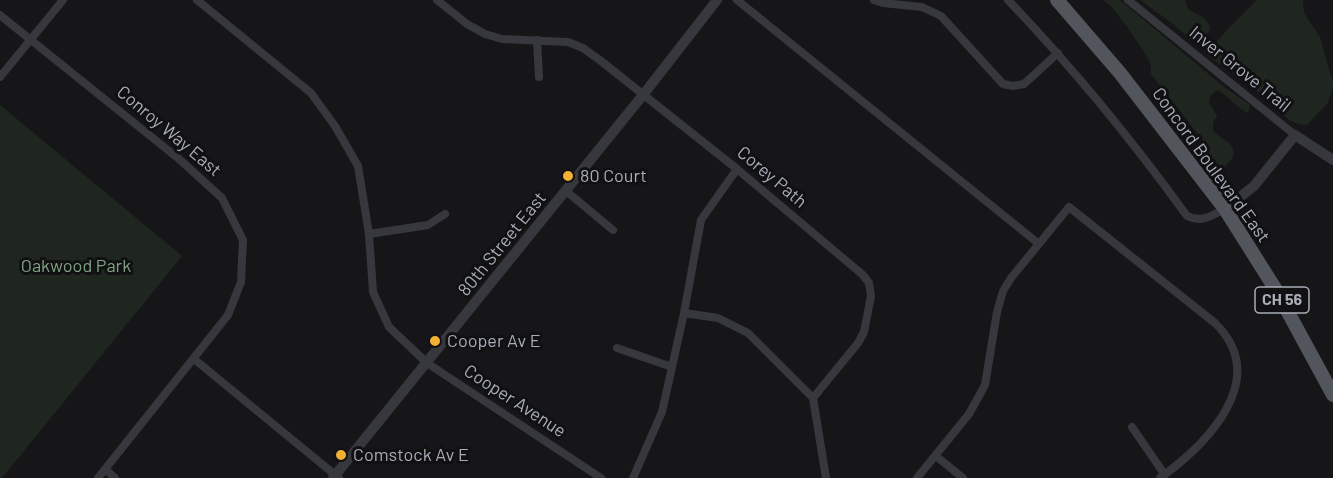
<!DOCTYPE html>
<style>
body{margin:0}
canvas{display:block;background:#161618}
</style>
<canvas width="1333" height="478"></canvas>
<script>
const g = document.querySelector('canvas').getContext('2d');
g.lineJoin = 'round';
function paint(path, color) {
  g.fillStyle = color;
  g.fill(path, 'evenodd');
}
function strokePath(path, color, width, dash) {
  g.strokeStyle = color;
  g.lineWidth = width;
  g.lineCap = dash ? 'butt' : 'round';
  g.setLineDash(dash || []);
  g.stroke(path);
}
function label(font, color, halo, rows, align = 'center') {
  g.font = font + ' Barlow,sans-serif';
  g.lineWidth = 6;
  g.setLineDash([]);
  g.textBaseline = 'middle';
  g.strokeStyle = halo;
  g.fillStyle = color;
  for (const [text, x, y, turn = 0] of rows) {
    g.save();
    g.translate(x, y);
    g.rotate((+turn || 0) * Math.PI / 180);
    g.textAlign = isNaN(turn) ? turn : align;
    if (halo) g.strokeText(text, 0, 0);
    g.fillText(text, 0, 0);
    g.restore();
  }
}
const green = new Path2D(`
 M1103,0h17l104,87 26,18 -2,8c-11,-5 -19,-16 -30,-23 -6,3 -8,6 -9,12l8,14 -4,7v8c7,8 24,12 20,25 -2,5 -5,8 -9,11 -16,-8 -15,-8 -19,-24l-54,-69v-8l-5,-11 -20,-30 -16,-20z
 M1140,0h45l3,9c9,6 21,9 22,21l-9,12 -6,1 -22,-19z
 M1257,0h46l1,13 16,24 13,46 -1,8 -5,13 -20,21c-15,-2 -21,-5 -29,-19l-72,-52 22,-25z
 M0,105l182,151 -180,222h-2z`);
const minor = new Path2D(`
 M197,0l114,93 24,33 23,40 11,68 4,58 16,35 38,36 174,115
 M437,0l30,24 18,10 17,5 66,3 15,6 18,13 136,108 126,106 6,8 2,13 -7,36 -6,11 -45,55
 M737,0l302,244
 M874,0l9,3 39,4 19,9 62,68 10,2 11,-2 34,-31
 M1008,0c65,68 124,140 179,216 16,7 23,0 38,-7
 M1128,0l167,135
 M0,15l179,144 43,39 21,42 -2,42 -13,33 -130,163
 M537,40l2,37
 M0,77l63,-77
 M566,191l47,39
 M369,234l59,-9 17,-11
 M684,313l34,5 30,15 65,65 13,80
 M617,348l55,19
 M194,359l145,119
 M1132,427l33,48
 M936,456l27,22
 M105,469l10,9
 M633,478l29,-66 22,-99 17,-93 36,-51
 M917,478l52,-64 16,-29 12,-73 6,-21 8,-13 58,-71 146,116c57,56 -8,121 -55,155`);
const tertiary = new Path2D(`
 M1225,209l29,-23 41,-51 38,25
 M333,478l310,-383 74,-95`);
const primary = new Path2D(`
 M1057,0l63,73 105,136 51,81 57,105`);
const markers = [
 [568,176,6,"#f2b134"],
 [435,341,6,"#f2b134"],
 [341,455,6,"#f2b134"]
];
const shields = [
 [1282,300,54]
];
const shieldNames = [
 ["CH 56",1282,300]
];
const streetNames = [
 ["Inver Grove Trail",1240,69,39],
 ["Conroy Way East",169,131,40],
 ["Concord Boulevard East",1211,165,54],
 ["Corey Path",772,177,40],
 ["80th Street East",502,244,-51],
 ["Cooper Avenue",515,401,33]
];
const poiNames = [
 ["80 Court",580,176],
 ["Cooper Av E",447,341],
 ["Comstock Av E",353,455]
];
const parkNames = [
 ["Oakwood Park",76,266]
];
paint(green, '#1e261f');
strokePath(minor, '#37383d', 8);
strokePath(tertiary, '#37383d', 10);
strokePath(primary, '#53555c', 14);
for (const [x, y, r, color] of markers) {
  const dot = new Path2D();
  dot.arc(x, y, r, 0, 2 * Math.PI);
  g.fillStyle = color;
  g.fill(dot);
  strokePath(dot, '#111113', 2);
}
for (const [x, y, w] of shields) {
  const box = new Path2D();
  box.roundRect(x - w / 2, y - 13, w, 26, 4.5);
  g.fillStyle = '#111113';
  g.fill(box);
  strokePath(box, '#a8adb8', 1.5);
}
label('bold 16px', '#a8adb8', null, shieldNames);
label('18px', '#a8adb8', '#111113', streetNames);
label('18px', '#a8adb8', '#111113', poiNames, 'left');
label('18px', '#7fa381', '#111113', parkNames);
</script>
